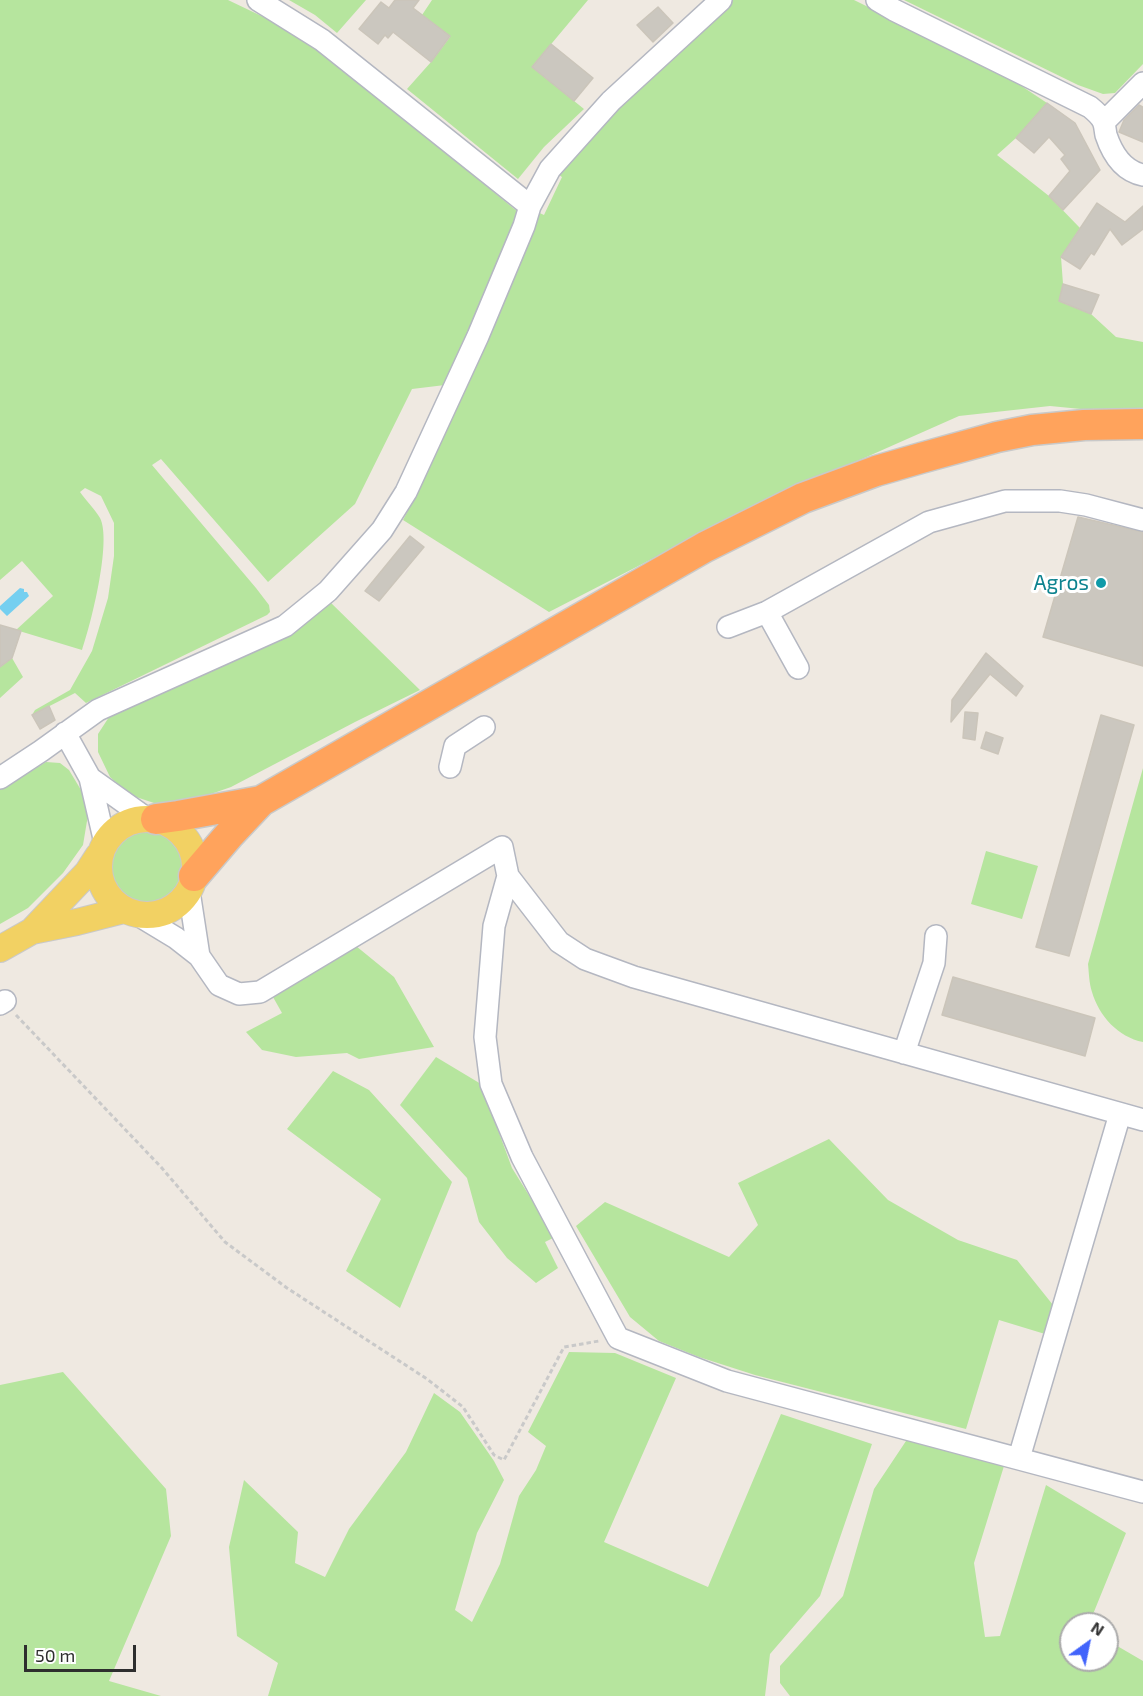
<!DOCTYPE html>
<style>
body{margin:0}
#map{position:relative;width:1143px;height:1696px;overflow:hidden;background:#efe9e1;font-family:"Exo 2",sans-serif}
canvas{display:block}
.north{position:absolute;left:1059px;top:1612px;width:60px;height:60px;box-sizing:border-box;background:#fff;border:2px solid #ababab;border-radius:50%;rotate:33deg;font-size:16px;font-weight:700;line-height:24px;text-align:center;color:#2e2e2e}
.north::after{content:'';display:block;margin:auto;width:21px;height:27px;background:#4264fb;clip-path:polygon(50% 0,100% 100%,50% 72%,0 100%)}
.scale{position:absolute;left:24px;top:1645px;width:112px;height:27px;box-sizing:border-box;border:3px solid #2e2e2e;border-top:0;padding-left:8px;font-size:18px;line-height:21px;white-space:nowrap;color:#2e2e2e;-webkit-text-stroke:4px #fff;paint-order:stroke}
</style>
<div id="map">
<canvas width="1143" height="1696"></canvas>
<div class="north">N</div>
<div class="scale">50 m</div>
</div>
<script>
const g = document.querySelector('canvas').getContext('2d');
g.lineJoin = 'round';
function paint(path, color) {
  g.fillStyle = color;
  g.fill(path, 'evenodd');
}
function strokePath(path, color, width, dash) {
  g.strokeStyle = color;
  g.lineWidth = width;
  g.lineCap = dash ? 'butt' : 'round';
  g.setLineDash(dash || []);
  g.stroke(path);
}
function label(font, color, halo, rows, align = 'center') {
  g.font = font + ' "Exo 2",sans-serif';
  g.lineWidth = 6;
  g.setLineDash([]);
  g.textBaseline = 'middle';
  g.strokeStyle = halo;
  g.fillStyle = color;
  for (const [text, x, y, turn = 0] of rows) {
    g.save();
    g.translate(x, y);
    g.rotate((+turn || 0) * Math.PI / 180);
    g.textAlign = isNaN(turn) ? turn : align;
    if (halo) g.strokeText(text, 0, 0);
    g.fillText(text, 0, 0);
    g.restore();
  }
}
const green = new Path2D(`
 M0,0h228l46,22 50,31 194,159 -73,173 -33,4 -57,115 -87,78 -107,-123 -9,6 104,123 13,17 1,7 -3,3 -181,88 -11,-10 -43,22 3,-5 35,-20 22,-39 16,-53 6,-42v-33l-13,-27 -16,-8 -5,4c6,9 15,17 20,26 12,23 -9,106 -18,132l-66,-20 37,-34 -31,-35 -22,19z
 M289,0h77l-29,33 -22,-18z
 M432,0h156l-56,67 52,42 -40,38 -26,32 -111,-90 24,-27 19,-25 -28,-22z
 M731,0h123l148,73 45,30 -31,35 -19,17 52,41 31,32 -19,29 2,27 -4,17 32,13 25,23 27,5v73l-93,-9 -91,10 -212,94 -198,102 -146,-92 19,-37 97,-227 14,-46 11,5 18,-38 -9,-6z
 M904,0h239v64l-28,29 -12,1 -25,-9z
 M329,601l91,89 -65,32 -124,65 -43,15 -31,2 -27,-9 -20,-18 -12,-25v-18l11,-17 27,-16 160,-71z
 M12,658l11,19 -23,21v-31z
 M46,762l14,1 9,7 15,25 4,20 -5,30 -20,28 -35,35 -28,16v-134z
 M1143,768v274c-25,-5 -44,-26 -51,-50 -3,-9 -3,-19 -4,-28z
 M109 867a38 38 0 1 1 76 0a38 38 0 1 1-76 0Z
 M986,851l52,15 -16,53 -51,-15z
 M356,946l38,31 40,70 -75,12 -12,-6 -51,4 -34,-7 -16,-18 36,-19 -9,-16z
 M436,1057l45,27 31,84 43,69 -10,5 13,26 -22,15 -29,-25 -28,-36 -12,-44 -67,-73z
 M333,1071l36,19 83,92 -52,126 -54,-37 35,-72 -94,-70z
 M829,1139l59,61 70,40 59,20 36,45 -8,29 -46,-14 -33,109 -211,-54 -56,-18 -40,-16 -29,-24 -54,-91 29,-24 124,55 29,-32 -20,-42z
 M569,1352l46,1 61,25 -72,164 104,45 73,-173 91,30 -52,152 -50,58 -5,42h-497l10,-33 -41,-27 -8,-89 15,-67 54,52 -3,31 30,14 24,-48 57,-77 28,-59 26,19 34,49 10,19 -27,53 -22,77 17,12 28,-58 19,-68 17,-26 10,-24 -18,-14z
 M63,1372l103,117 5,47 -62,145 52,15h-161v-311z
 M908,1438l96,28 -30,97 11,74 15,-1 46,-151 80,48 -37,91h-18v36h36v-20l36,21v35h-353l-10,-13v-17l63,-70 31,-107z`);
const water = new Path2D(`
 M20,588l4,1v3h3l2,4 -22,20 -7,-7v-3z`);
const building = new Path2D(`
 M395,0h24l-6,8 37,28 -19,26 -38,-30 -5,6 -3,-3 -7,9 -19,-15 22,-27 8,6z
 M658,7l15,16 -20,19 -16,-17z
 M551,44l42,34 -19,23 -42,-34z
 M1047,103l28,20 25,47 -37,40 -14,-14 21,-25 -9,-12 4,-4 -16,-18 -15,16 -18,-15z
 M1139,105l4,2v35l-24,-10 5,-12z
 M1097,203l28,19 18,-16v23l-21,16 -12,-16 -16,26 -3,-2 -11,16 -19,-12z
 M1063,284l36,11 -8,19 -32,-13z
 M1078,517l65,15v134l-100,-29z
 M410,536l14,11 -45,54 -14,-10z
 M0,625l21,6 -9,27 -12,9z
 M986,653l37,33 -7,10 -26,-22 -39,48 1,-22z
 M49,706l6,14 -15,9 -8,-14z
 M965,712l13,1 -3,27 -12,-2z
 M1101,715l33,10 -65,231 -33,-9z
 M986,732l17,6 -5,16 -17,-6z
 M953,977l142,41 -10,38 -143,-41z`);
const path = new Path2D(`
 M16,1015l145,152 64,75 62,46 140,91 36,28 31,48 10,5 60,-113 35,-6`);
const minor = new Path2D(`
 M258,0l64,40 208,166
 M877,0l17,10 196,97c5,4 10,8 13,14 2,4 2,9 3,14 6,18 17,36 37,40
 M1104,122l39,-39
 M767,612l31,56
 M728,627l39,-15 162,-90 76,-21h55l26,4 57,15
 M65,733l25,45 15,65
 M450,767l5,-21 29,-19
 M0,778l41,-27 57,-41 187,-84 43,-35 54,-61 24,-38 72,-156 46,-110 6,-20 20,-37 61,-68 110,-101
 M90,778l56,40
 M508,876l-14,50 -9,111 6,47 31,73 96,181 109,43 416,111
 M189,891l10,65
 M138,915l38,23 23,18 20,29 20,9 21,-2 242,-145 6,29 51,66 26,17 49,18 509,143
 M0,1004l5,-3
 M904,1053l30,-90 2,-27
 M1019,1458l101,-344`);
const major = new Path2D(`
 M99 867a48 48 0 1 1 96 0a48 48 0 1 1-96 0Z
 M32,931l45,-9 47,-12
 M0,949l32,-18 55,-58 11,-17`);
const highway = new Path2D(`
 M156,819l22,-3 83,-15
 M194,876l35,-41 32,-34 444,-254 98,-49 73,-27 45,-13 76,-21 35,-7 52,-5 59,-1`);
const markers = [
 [1101,583,6,"#0f9aa8"]
];
const cultureNames = [
 ["Agros",1089,583]
];
paint(green, '#b6e59e');
paint(water, '#75cff0');
paint(building, '#cbc7bf');
strokePath(building, '#cbc5ba', 1.5);
strokePath(minor, '#b4b7c1', 24);
strokePath(major, '#c9c9c9', 28);
strokePath(highway, '#c9c9c9', 33);
strokePath(path, '#c9c9c9', 3, [4.5, 3]);
strokePath(minor, '#fff', 21);
strokePath(major, '#f2d163', 26);
strokePath(highway, '#ffa35c', 30);
for (const [x, y, r, color] of markers) {
  const dot = new Path2D();
  dot.arc(x, y, r, 0, 2 * Math.PI);
  g.fillStyle = color;
  g.fill(dot);
  strokePath(dot, '#fff', 2);
}
label('21px', '#0d838f', '#fff', cultureNames, 'right');
</script>
